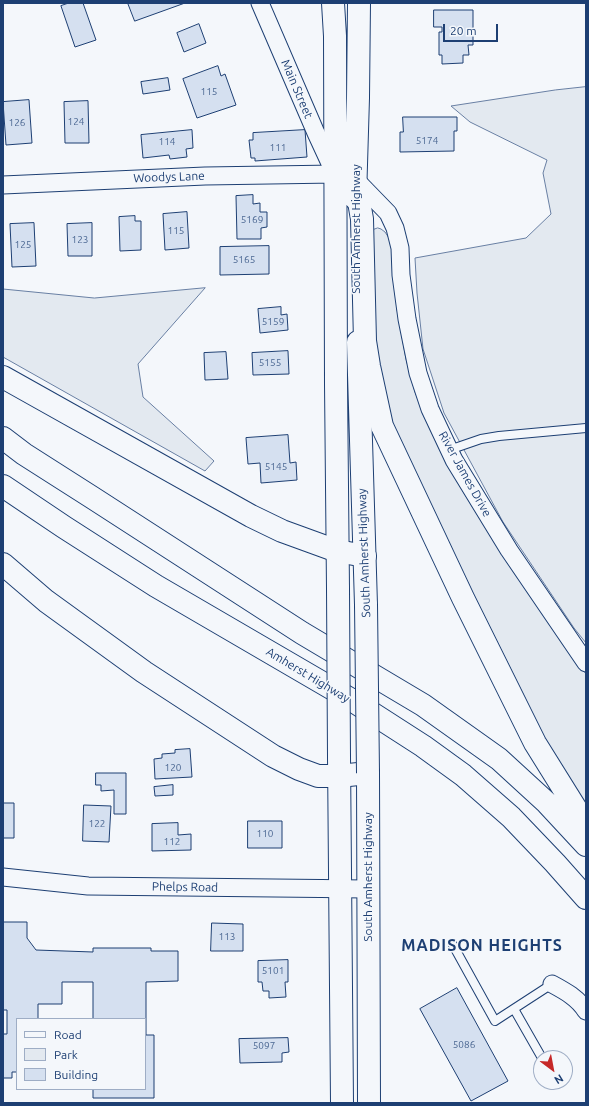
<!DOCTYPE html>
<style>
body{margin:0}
#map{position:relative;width:589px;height:1106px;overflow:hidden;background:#f4f7fb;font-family:Ubuntu,sans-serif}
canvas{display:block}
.frame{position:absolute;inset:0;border:4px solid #1d3f73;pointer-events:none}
.legend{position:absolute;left:16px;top:1018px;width:130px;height:72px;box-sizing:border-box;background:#f4f7fb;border:1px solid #9eadc5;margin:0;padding:5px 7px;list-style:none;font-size:12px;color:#1d3f73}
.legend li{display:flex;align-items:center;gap:8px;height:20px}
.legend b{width:20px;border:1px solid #9eadc5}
.north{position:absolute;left:533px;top:1050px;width:40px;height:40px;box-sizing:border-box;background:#f4f7fb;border:1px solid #9eadc5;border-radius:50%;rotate:148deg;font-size:11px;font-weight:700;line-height:16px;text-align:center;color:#1d3f73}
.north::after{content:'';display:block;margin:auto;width:14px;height:18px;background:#c62828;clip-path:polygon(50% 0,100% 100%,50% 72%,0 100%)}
.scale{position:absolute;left:443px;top:24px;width:55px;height:18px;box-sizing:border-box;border:2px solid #1d3f73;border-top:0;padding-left:5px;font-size:12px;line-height:14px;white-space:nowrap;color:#1d3f73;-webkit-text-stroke:3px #f4f7fb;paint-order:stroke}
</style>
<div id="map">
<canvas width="589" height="1106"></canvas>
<div class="frame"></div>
<ul class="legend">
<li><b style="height:5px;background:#f4f7fb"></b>Road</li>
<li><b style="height:11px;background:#e3e9f0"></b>Park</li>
<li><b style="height:11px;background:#d5e0f0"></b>Building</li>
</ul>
<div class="north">N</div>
<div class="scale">20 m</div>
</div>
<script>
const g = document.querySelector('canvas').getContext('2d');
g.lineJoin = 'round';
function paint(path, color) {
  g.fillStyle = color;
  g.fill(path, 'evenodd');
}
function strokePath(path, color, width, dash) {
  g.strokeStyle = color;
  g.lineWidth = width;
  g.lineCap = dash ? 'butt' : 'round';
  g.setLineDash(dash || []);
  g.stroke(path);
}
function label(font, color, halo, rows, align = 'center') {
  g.font = font + ' Ubuntu,sans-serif';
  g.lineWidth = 3;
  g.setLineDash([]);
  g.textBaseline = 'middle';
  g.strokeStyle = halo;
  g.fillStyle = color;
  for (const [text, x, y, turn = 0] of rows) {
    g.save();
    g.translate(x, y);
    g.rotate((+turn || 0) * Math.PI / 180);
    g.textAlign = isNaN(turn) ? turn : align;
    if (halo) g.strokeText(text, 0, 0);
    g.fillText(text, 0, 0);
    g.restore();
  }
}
const green = new Path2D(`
 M586,87v556l-12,-15 -71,-106 -59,-109 -21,-64 -6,-56 -2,-35 111,-20 25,-24 -8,-41 4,-13 -77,-38 -19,-16 104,-16z
 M378,228l3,1 4,3 4,6 3,11 5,60 9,50 9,33 14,34 14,29 21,38 25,40 58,86 39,55v133l-24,-34 -163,-329 -20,-68 -8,-73 2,-73z
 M205,288l-67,76 5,33 71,64 -9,10 -202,-114v-68l91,9z`);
const building = new Path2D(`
 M69,3h14l13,37 -21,7 -14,-41z
 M128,3h57l-50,18z
 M434,10h39v35h-5l1,10h-6v8l-21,1v-9h-3v-23h3v-5h-8z
 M199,24l7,19 -22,9 -7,-19z
 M218,66l3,10 4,-2 11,31 -39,13 -14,-39z
 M168,78l2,12 -27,4 -2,-12z
 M29,100l3,43 -26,2 -3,-43z
 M88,101l1,42h-24l-1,-41z
 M403,117h54v14h-3v20l-54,1v-20h3z
 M192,130l1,18 -7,1 1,8 -17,2 -1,-4 -26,3 -2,-23z
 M305,130l2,27 -52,4v-3h-4l-2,-18h4v-7z
 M253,195v9l7,-1v9h7v15l-6,1v11h-24l-1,-43z
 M187,212l2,36 -24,2 -2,-36z
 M135,216v5h6v29l-21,1 -1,-34z
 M34,223l2,43 -24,1 -2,-43z
 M92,223v33h-24l-1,-32z
 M269,246v28l-49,1v-28z
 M281,307v8l6,-1 1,16 -28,3 -2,-24z
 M288,351l1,23 -36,1 -1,-22z
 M226,352l2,27 -23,1 -1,-27z
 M288,435l2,28 6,-1 1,18 -36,3 -1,-20 -12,1 -2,-26z
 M190,749l2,28 -37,2 -1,-20 8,-1v-4l13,-1v-3z
 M96,773h30v41h-12v-24l-13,1v-6h-5z
 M173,785v10l-18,1 -1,-9z
 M3,803h11v35h-11z
 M84,805l27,1 -2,36 -26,-1z
 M248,821h34v27h-34z
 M178,823v12l13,-1v16l-39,1v-27z
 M3,922h24v16l9,12 57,2v-4h58v3h27v30l-32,1v53h8v63h-61v-9h52v-70h-52v-37h-31v22h-24v15h-21v53h-5v6h-9v-44h4v-24h-4z
 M212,923l31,1v27h-32z
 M288,960v22h-3l1,15 -17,1v-7h-6l-1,-9h-4v-21z
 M457,988l51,93 -37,20 -51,-92z
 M288,1038l1,14 -7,1v9l-42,1 -1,-24z`);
const lane = new Path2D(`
 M449,450l32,-11 18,-3 87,-8
 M453,945l42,76 57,-37
 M514,1009l28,49`);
const street = new Path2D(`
 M260,3l56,130 18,39
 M3,185l202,-9 130,-2 20,5 33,34 7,15 5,20 1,27 6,44 11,54 12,36 24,51 55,90 77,113
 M3,877l85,9 279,3
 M552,984c13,7 26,14 34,27`);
const primary = new Path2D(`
 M333,3l2,33 1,348 2,205
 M355,198l3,-100 1,-95
 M358,342l8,263
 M339,757l3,346
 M368,773l1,330`);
const highway = new Path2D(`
 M355,179l7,40 3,122 4,25 13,60 81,172 72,145 51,82
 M3,377l248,139 31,15 55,20 28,5
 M3,438l21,16 69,44 209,135 121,72 76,54 48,44 39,42
 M3,486l61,41 92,59 194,113 73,47 40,29 48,42 44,46 31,35
 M3,564l43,37 98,71 129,84 26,13 19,7h21l29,-3`);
const primaryBridge = new Path2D(`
 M338,589l1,168
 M366,605l2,168`);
const numberNames = [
 ["115",209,92],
 ["124",76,122],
 ["126",17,123],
 ["5174",427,141],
 ["114",167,142],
 ["111",278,148],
 ["5169",252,220],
 ["115",176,231],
 ["123",80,240],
 ["125",23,245],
 ["5165",244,260],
 ["5159",273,322],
 ["5155",270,363],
 ["5145",276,467],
 ["120",173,768],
 ["122",97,824],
 ["110",265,834],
 ["112",172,842],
 ["113",227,937],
 ["5101",273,971],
 ["5086",464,1045],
 ["5097",264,1046]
];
const streetNames = [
 ["Main Street",297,89,67],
 ["Woodys Lane",169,177,-2],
 ["South Amherst Highway",356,229,-90],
 ["River James Drive",465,474,61],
 ["South Amherst Highway",364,553,-92],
 ["Amherst Highway",308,675,31],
 ["South Amherst Highway",368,877,-90],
 ["Phelps Road",185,887,1]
];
const districtNames = [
 ["MADISON HEIGHTS",482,946]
];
paint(green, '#e3e9f0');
strokePath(green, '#687fa3', 1);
paint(building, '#d5e0f0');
strokePath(building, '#1d3f73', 1);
strokePath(lane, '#1d3f73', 10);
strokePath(street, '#1d3f73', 19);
strokePath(primary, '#1d3f73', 24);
strokePath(highway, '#1d3f73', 24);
strokePath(lane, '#f4f7fb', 8);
strokePath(street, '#f4f7fb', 17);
strokePath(primary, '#f4f7fb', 22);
strokePath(highway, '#f4f7fb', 22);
strokePath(primaryBridge, '#1d3f73', 24, []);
strokePath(primaryBridge, '#f4f7fb', 22);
label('10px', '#4b6792', null, numberNames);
label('12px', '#1d3f73', '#f4f7fb', streetNames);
g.letterSpacing = '1px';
label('bold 16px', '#1d3f73', '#f4f7fb', districtNames);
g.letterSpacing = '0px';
</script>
